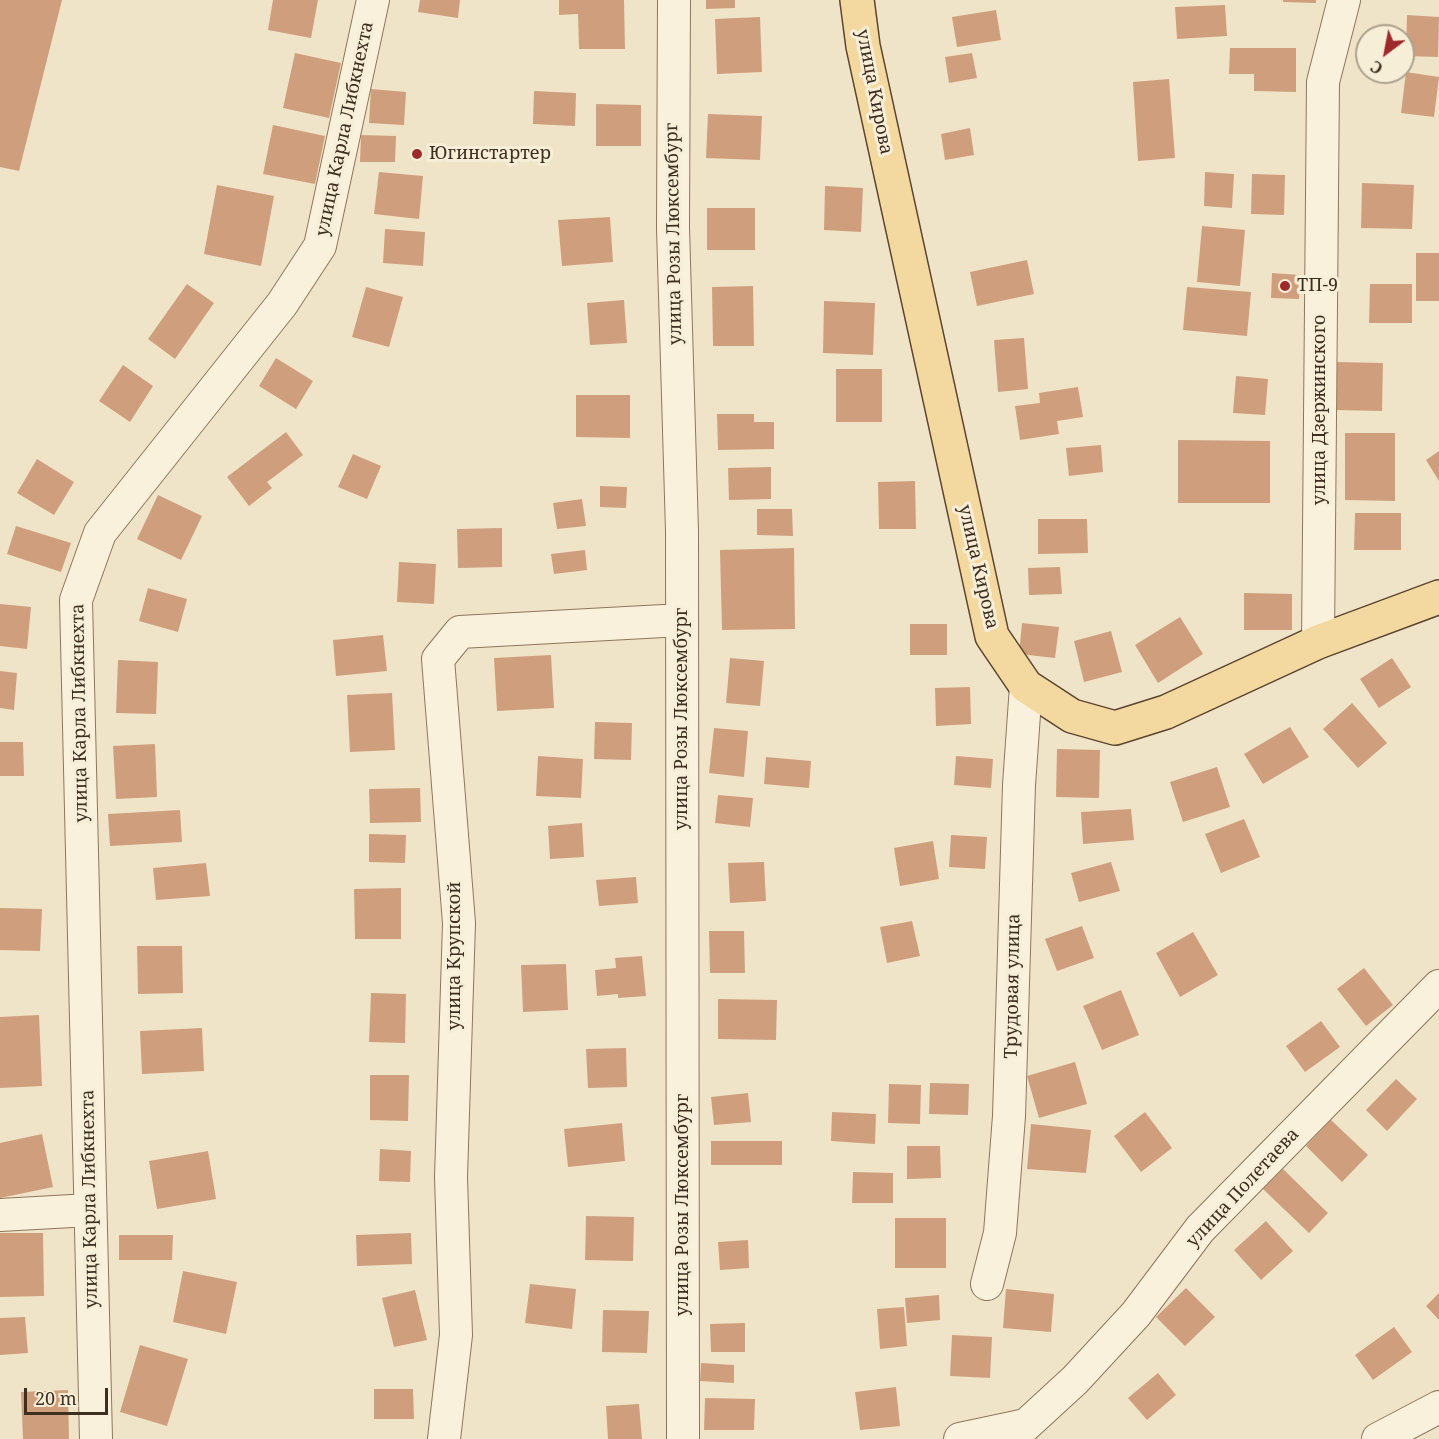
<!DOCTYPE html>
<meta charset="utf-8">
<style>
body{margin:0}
#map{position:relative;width:1439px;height:1439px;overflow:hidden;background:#f0e4c8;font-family:"Noto Serif",serif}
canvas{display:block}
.north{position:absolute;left:1355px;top:24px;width:60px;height:60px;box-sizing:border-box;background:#f7eed8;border:2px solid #ada18e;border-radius:50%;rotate:212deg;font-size:16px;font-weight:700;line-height:24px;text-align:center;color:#3d2e20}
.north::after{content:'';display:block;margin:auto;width:21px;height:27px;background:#9e2a2b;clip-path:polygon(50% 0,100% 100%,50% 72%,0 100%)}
.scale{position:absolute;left:24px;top:1388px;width:84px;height:27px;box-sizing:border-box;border:3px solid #3d2e20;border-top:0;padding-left:8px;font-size:18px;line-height:21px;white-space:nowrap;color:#3d2e20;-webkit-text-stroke:4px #f7eed8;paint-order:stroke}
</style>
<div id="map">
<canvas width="1439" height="1439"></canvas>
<div class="north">С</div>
<div class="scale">20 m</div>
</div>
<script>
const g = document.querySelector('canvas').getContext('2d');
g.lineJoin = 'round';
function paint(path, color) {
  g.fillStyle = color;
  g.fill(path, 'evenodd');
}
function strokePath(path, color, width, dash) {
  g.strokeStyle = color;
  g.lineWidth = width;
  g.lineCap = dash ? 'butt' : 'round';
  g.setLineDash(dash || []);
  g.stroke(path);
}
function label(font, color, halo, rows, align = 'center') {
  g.font = font + ' "Noto Serif",serif';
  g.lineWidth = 6;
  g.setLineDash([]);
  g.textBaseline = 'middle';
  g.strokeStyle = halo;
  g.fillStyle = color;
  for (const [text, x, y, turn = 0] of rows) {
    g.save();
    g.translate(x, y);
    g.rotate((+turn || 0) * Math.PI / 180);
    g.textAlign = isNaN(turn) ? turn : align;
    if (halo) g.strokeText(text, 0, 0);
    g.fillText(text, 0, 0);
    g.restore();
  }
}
const building = new Path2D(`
 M0,0h62l-43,171 -19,-4z
 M273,0h45l-7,38 -43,-8z
 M420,0h40l-2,18 -40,-6z
 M559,0h65l1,49h-46l-1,-35 -19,1z
 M706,0h29v8l-29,1z
 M1283,0h33v3l-33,-1z
 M1225,5l2,31 -50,3 -2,-32z
 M996,10l5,30 -44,7 -5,-30z
 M1407,15l32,2 -1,40 -32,-1z
 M760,17l2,55 -45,2 -2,-55z
 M1230,48h66v44l-42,-1v-17h-25z
 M295,53l46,10 -12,55 -46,-10z
 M972,53l5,25 -28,5 -4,-26z
 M1406,72l33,5 -5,40 -33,-4z
 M1169,79l6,79 -37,3 -5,-79z
 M371,89l35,3 -2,33 -35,-2z
 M534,91l42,2 -1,33 -42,-2z
 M596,104l45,1v41h-45z
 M708,114l54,2 -2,44 -54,-2z
 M273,125l52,11 -10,48 -52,-10z
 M970,128l4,27 -29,5 -4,-26z
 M361,135l35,1 -1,26h-35z
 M379,172l44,4 -4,43 -45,-5z
 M1205,172l29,2 -2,34 -28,-2z
 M1252,174l33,1 -1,40 -33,-1z
 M1362,183l52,2 -2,44 -51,-1z
 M217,185l57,11 -13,70 -57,-12z
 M825,186l38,2 -2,44 -37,-2z
 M707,208h48v42h-48z
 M610,217l3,45 -51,4 -4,-46z
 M1202,226l43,4 -5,56 -43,-4z
 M385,229l40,3 -2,34 -40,-3z
 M1416,253h23v48h-23z
 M1027,260l7,34 -57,12 -7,-34z
 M1272,273l28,2 -1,24 -28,-1z
 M187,284l27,19 -39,56 -27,-20z
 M1370,284h42v39h-43z
 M753,286l1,60h-41l-1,-59z
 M366,287l37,10 -14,50 -37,-10z
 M1187,287l64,5 -4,44 -64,-6z
 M624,300l3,43 -37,2 -3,-42z
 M824,301l51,2 -2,52 -50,-2z
 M1024,338l4,51 -30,3 -4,-52z
 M276,358l37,23 -17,28 -37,-23z
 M1335,362l48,1 -1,48 -48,-1z
 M123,365l30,21 -23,36 -31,-21z
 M836,369h46v53h-46z
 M1236,376l32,3 -3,36 -32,-2z
 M1078,387l5,30 -26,4 2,13 -39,6 -5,-34 25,-3 -1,-10z
 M576,395h54v43l-54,-1z
 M717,414h37v8h20v27l-56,1z
 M286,432l17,23 -36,27 5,6 -23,18 -22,-29z
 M1345,433h50v68l-50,-1z
 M1178,440l92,1v62h-92z
 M1101,445l2,27 -34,4 -3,-28z
 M1439,451v30l-13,-21z
 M353,454l28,12 -14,33 -29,-12z
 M37,459l37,23 -20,33 -37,-22z
 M771,467v32l-42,1 -1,-32z
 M915,481l1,48h-37l-1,-47z
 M600,486l27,1 -1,21 -26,-1z
 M158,495l44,21 -21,44 -44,-21z
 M582,499l4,27 -29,3 -4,-26z
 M757,509h35l1,27 -36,-1z
 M1355,513h46v37h-47z
 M1038,519h49l1,34 -50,1z
 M16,526l55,17 -10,29 -54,-18z
 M502,528v39l-44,1 -1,-39z
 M794,548l1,81 -73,1 -2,-80z
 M585,550l2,20 -33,4 -3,-20z
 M399,562l37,2 -2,40 -37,-2z
 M1060,567l2,27 -33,1 -1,-27z
 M148,588l39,11 -9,33 -39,-11z
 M1244,593l48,1v36h-48z
 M0,604l31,3 -4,42 -27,-3z
 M1180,617l23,37 -45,29 -23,-38z
 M1022,623l37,4 -4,31 -36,-4z
 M910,624h37v31h-37z
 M1111,631l11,41 -38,10 -10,-41z
 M383,635l4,36 -51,5 -3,-36z
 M551,655l3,53 -57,3 -3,-53z
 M730,658l34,3 -4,45 -34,-3z
 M1392,658l19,29 -32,21 -19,-29z
 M118,660l40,2 -2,52 -40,-1z
 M0,671l17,2 -3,37 -14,-2z
 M970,687l1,37 -35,2 -1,-38z
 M392,693l3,57 -45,2 -3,-57z
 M1352,703l35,40 -29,25 -35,-39z
 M595,722l37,1 -1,37 -37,-1z
 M1290,727l19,30 -46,27 -19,-30z
 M714,728l34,3 -4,46 -35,-4z
 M0,742h23l1,34h-24z
 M155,744l2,53 -41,2 -3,-53z
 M1057,749l43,1 -1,48 -43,-1z
 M538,756l45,3 -2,39 -45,-2z
 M956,756l37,3 -2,29 -37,-3z
 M766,757l45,4 -2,27 -45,-4z
 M1217,767l13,40 -47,15 -13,-40z
 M420,788l1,34 -51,1 -1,-34z
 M718,795l35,3 -3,29 -35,-4z
 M1131,809l3,31 -51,4 -2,-32z
 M180,810l2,32 -72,4 -2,-32z
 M1244,819l16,38 -39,16 -16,-39z
 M582,823l2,34 -34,2 -2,-33z
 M369,834l37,1 -1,28 -36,-1z
 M951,835l36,2 -2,32 -36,-2z
 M933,841l6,38 -39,7 -6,-38z
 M764,862l2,39 -36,2 -2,-40z
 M1111,862l9,29 -41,11 -8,-29z
 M206,863l4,33 -54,4 -3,-32z
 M636,877l2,26 -39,3 -3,-26z
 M401,888v51h-46l-1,-50z
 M0,908l42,1 -2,42 -40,-1z
 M912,921l8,35 -33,7 -7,-36z
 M1082,926l12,32 -37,13 -12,-32z
 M709,931h35l1,42h-35z
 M1193,932l25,43 -38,22 -24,-44z
 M137,946h45l1,47 -45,1z
 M642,956l4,40 -28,2v-4l-21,2 -2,-26 21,-2 -1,-10z
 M566,964l2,46 -45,2 -2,-47z
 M1364,968l29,37 -27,21 -29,-37z
 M1121,990l18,45 -37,15 -19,-44z
 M371,993l35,1 -1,49 -36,-1z
 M718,999l59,1 -1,40 -58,-1z
 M39,1015l3,71 -42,2v-71z
 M1321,1021l19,26 -35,25 -19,-26z
 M202,1028l2,43 -62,3 -2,-43z
 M626,1048l1,39 -39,1 -2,-39z
 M1075,1062l12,42 -48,14 -12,-42z
 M370,1075h39l-1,46 -38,-1z
 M1396,1079l21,20 -30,32 -21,-21z
 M930,1083l39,1 -1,31 -39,-1z
 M889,1084l32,1 -1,39 -32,-1z
 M748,1093l3,29 -37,3 -3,-28z
 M832,1112l44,2 -1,30 -44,-3z
 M1145,1112l27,36 -31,24 -27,-36z
 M1331,1120l37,35 -26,27 -36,-36z
 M622,1123l3,38 -57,6 -4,-38z
 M1031,1124l60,6 -5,43 -59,-4z
 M42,1134l11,53 -53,11v-55z
 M711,1141h71v24h-71z
 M907,1146h33l1,32 -34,1z
 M380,1149l31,2 -1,31 -31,-1z
 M208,1151l8,48 -59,10 -8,-48z
 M1283,1169l45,44 -19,20 -46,-44z
 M853,1172l40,1v30h-41z
 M586,1216l48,1 -1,44 -48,-1z
 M895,1218h51v50h-51z
 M1266,1221l27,30 -32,29 -27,-30z
 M0,1233h43l1,63 -44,1z
 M411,1233l1,31 -55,2 -1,-31z
 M119,1235h54l-1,25h-53z
 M748,1240l1,28 -29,2 -2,-28z
 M183,1271l54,11 -11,52 -53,-12z
 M530,1284l46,5 -4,40 -47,-6z
 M1186,1288l29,29 -30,29 -29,-29z
 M1006,1289l48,5 -3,38 -48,-4z
 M415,1290l12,50 -33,7 -12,-49z
 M1439,1293v27l-13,-14z
 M939,1295l1,25 -33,3 -2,-25z
 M904,1307l3,39 -27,3 -3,-40z
 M603,1310l46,1 -2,42 -45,-1z
 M25,1317l3,36 -28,2v-37z
 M745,1323v29h-34l-1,-28z
 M1394,1327l18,25 -39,28 -18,-25z
 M952,1335l40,2 -2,41 -40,-2z
 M140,1345l48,14 -21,67 -47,-14z
 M701,1363l33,2v18l-34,-2z
 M1158,1373l18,22 -29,25 -19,-22z
 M896,1387l4,39 -40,4 -5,-38z
 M374,1389h39l1,30h-40z
 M68,1390l1,49h-46l-2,-47z
 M705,1398l50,1 -1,31h-50z
 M639,1404l3,35h-34l-2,-33z`);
const minor = new Path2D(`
 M674,0l-1,228 9,303 1,908
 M1318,642l5,-560 21,-82
 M0,1215l90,-5
 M987,1284l13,-51 9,-117 10,-331 7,-99
 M96,1439l-20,-839 24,-67 182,-229 38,-58 53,-246
 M444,1439l12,-104 -5,-158 8,-254 -21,-264 22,-27 222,-12
 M960,1439l66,-14 49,-45 61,-66 64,-85 239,-243
 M1378,1439l61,-32`);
const major = new Path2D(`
 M857,0l6,46 129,590 34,50 46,30 43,12 51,-16 152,-70 121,-45`);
const markers = [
 [417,154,6,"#9e2a2b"],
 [1285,286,6,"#9e2a2b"]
];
const streetNames = [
 ["улица Кирова",874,92,79],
 ["улица Карла Либкнехта",345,129,-78],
 ["улица Розы Люксембург",674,234,-91],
 ["улица Дзержинского",1320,410,-90],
 ["улица Кирова",978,567,77],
 ["улица Карла Либкнехта",80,713,-91],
 ["улица Розы Люксембург",682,719,-90],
 ["улица Крупской",455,956,-90],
 ["Трудовая улица",1013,986,-89],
 ["улица Полетаева",1243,1188,-47],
 ["улица Карла Либкнехта",90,1199,-91],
 ["улица Розы Люксембург",683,1205,-90]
];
const poiNames = [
 ["Югинстартер",429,154],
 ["ТП-9",1297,286]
];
paint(building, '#cf9f7d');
strokePath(minor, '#8d765c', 34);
strokePath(major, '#5b4430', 36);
strokePath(minor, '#faf1dc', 32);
strokePath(major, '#f3d9a0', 33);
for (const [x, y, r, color] of markers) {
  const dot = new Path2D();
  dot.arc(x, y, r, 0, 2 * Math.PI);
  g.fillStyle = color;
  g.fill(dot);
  strokePath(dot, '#f7eed8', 2);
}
label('18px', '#3d2e20', '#f7eed8', streetNames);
label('18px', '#3d2e20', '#f7eed8', poiNames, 'left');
</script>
